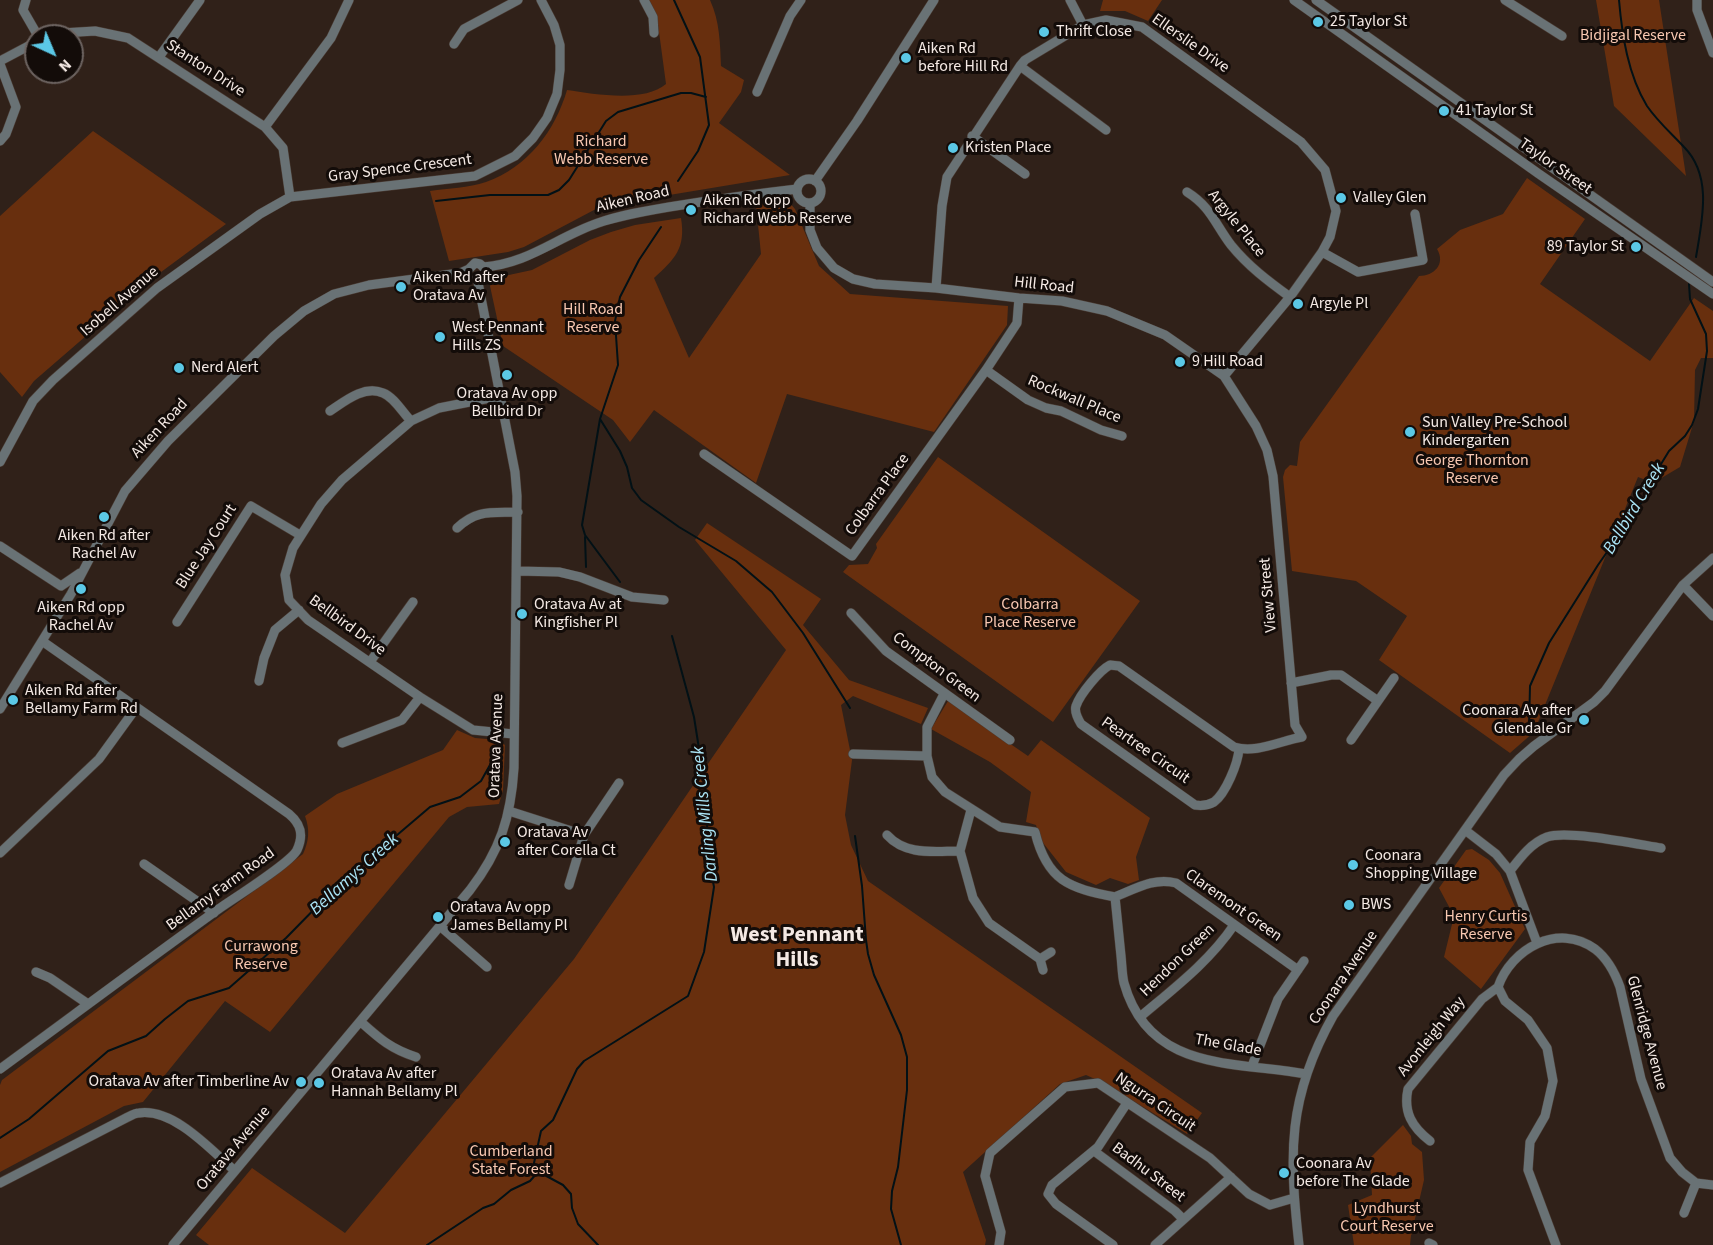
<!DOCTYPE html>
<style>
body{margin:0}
#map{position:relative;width:1713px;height:1245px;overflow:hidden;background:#302119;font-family:"Source Sans 3",sans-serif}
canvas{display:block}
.north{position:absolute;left:24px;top:24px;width:60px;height:60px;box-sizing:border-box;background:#130c09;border:2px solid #6d6461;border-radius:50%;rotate:136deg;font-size:16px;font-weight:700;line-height:24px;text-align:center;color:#f4e9e4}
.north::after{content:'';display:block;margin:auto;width:21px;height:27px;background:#5bc8e6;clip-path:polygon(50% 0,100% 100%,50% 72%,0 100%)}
</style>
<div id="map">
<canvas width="1713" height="1245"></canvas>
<div class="north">N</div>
</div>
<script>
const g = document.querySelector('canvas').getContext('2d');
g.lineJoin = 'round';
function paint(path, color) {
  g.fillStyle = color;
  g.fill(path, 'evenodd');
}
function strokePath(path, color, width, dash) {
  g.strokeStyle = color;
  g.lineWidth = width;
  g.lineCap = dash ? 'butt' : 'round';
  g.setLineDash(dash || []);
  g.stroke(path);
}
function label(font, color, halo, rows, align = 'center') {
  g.font = font + ' "Source Sans 3",sans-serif';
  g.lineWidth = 6;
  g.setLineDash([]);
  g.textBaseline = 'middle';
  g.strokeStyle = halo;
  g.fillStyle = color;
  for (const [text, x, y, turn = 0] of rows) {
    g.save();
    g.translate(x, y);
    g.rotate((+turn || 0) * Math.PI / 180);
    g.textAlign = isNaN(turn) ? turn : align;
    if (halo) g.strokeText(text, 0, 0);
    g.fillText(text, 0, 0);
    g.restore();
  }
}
const green = new Path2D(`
 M648,0h62c10,22 10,43 11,66l23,14 -3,12 -22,31 71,52 -175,29 -21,6 -70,37 -16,5 -59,9 -19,-70c19,-3 38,-3 56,-9 42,-15 69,-51 81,-92 27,4 77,13 99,-6l-9,-67z
 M1103,0h59l-14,21 -23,-10h-25z
 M1596,0h63l27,176 -72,-70z
 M93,131l133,93 -73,54 -119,103 -12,16 -22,-25v-156z
 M1527,178l58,41 -45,65 110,77 44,-63 19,13v47h-12l-6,12 -1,51 -14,46 -27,16 -15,-6 -104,255 -24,21 -131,-93 28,-44 -51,-35 -64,-10 -9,-94 2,-7 5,-5 7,1 3,-24 119,-166c15,0 27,-12 18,-27l23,-19 43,-16z
 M782,201l7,1 6,7 24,57 31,28 158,12 -1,19 -73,107 -147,-38 -31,89 -102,-73 -24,32 -17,-22 -110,-74 -13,-60 5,-8 37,-8 58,-30 21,-8 24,-7 46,-7c5,30 -6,41 -27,60l35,80 72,-104 -5,-49z
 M938,457l202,144 -87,121 -210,-150 6,-7 19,-1 9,-16 -1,-4z
 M707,523l114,76 -18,26 46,55 79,28 -7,16 -68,-28 -12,9 11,55 -7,55 6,30 17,36 334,232 -15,21 -81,-50 -20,-9 -26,9 -97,88 23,68 -1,5h-776l-13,-10 56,-67 93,65 229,-274 212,-309 -91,-110z
 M948,701l80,55 13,-16 109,78 -14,39 3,23 -11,4 -18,-6 -14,7 -30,-13 -26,-33 -4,-14 -10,-3 5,-30 -41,-30 -59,-33z
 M457,730l18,8 24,2 6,5 -2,45 -4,14 -32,3 -18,10 -179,215 -45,-31 -82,101 -19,4 -124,66v-87l2,-5 301,-226c6,-13 7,-24 2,-38l32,-22 106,-44z
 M1472,849l17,11 11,13 25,56 -44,60 -37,-32 10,-41 -15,-28 27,-38z
 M1403,1125l8,11 1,8 10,8 2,28 -10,43 3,5 -6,7 -1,10h-56l-6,-40 24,-10 -2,-37z`);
const stream = new Path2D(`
 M674,0l26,57 9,68 -11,26 -20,30
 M1619,0c3,35 9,75 28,106 11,16 24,27 37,41 29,29 18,74 12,110
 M436,201l54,-6h58l11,-5 10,-10 37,-59 12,-9 63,-19h10l15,4
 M600,419l20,32 7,16 5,21 9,12 38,27 57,34 36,31 31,41 47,75
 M585,537l1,30
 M620,582l-35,-47 -3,-10 18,-106 18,-54 -3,-44 5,-24 19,-37 22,-33
 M1529,728l1,-42 19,-43 49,-78 48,-69 12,-27 11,-18 16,-15 7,-11 6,-16 9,-58 -1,-17 -16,-35 -1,-15
 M855,836l7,50 4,54 2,14 6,21 27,60 6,22v33l-9,77 -6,24 -1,18 10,36
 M0,1138l29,-19 79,-68 38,-15 19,-17 23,-18 41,-13 57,-50 50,-51 94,-80 30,-10 21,-16 14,-25 7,-3
 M538,1172l-4,-9 7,-32 12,-11 24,-51 7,-8 104,-65 16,-44 10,-65 -6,-32 -2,-62 -12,-76 -22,-81
 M539,1172l24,13 8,9 1,14 6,16 20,21
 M427,1245l56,-37 11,-4 17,-14 19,-9 8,-9`);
const minor = new Path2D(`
 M26,0l-3,10 15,26
 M644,0l9,17 1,16
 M1070,0l13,25
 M1294,0l245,174 174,120
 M1316,0l397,282
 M1505,0l57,36
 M1697,0v10l16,43
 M51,36l11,-3 33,-2 33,7 137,89 18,21 7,49
 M454,44l10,-15 54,-29
 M159,57l41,-57
 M0,61l36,-19
 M0,64l16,43 -10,27 -6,7
 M1020,66l86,64
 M757,92l33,-76 11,-16
 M265,127l66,-89 18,-38
 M972,136l53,38
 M797 191a12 12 0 1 1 24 0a12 12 0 1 1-24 0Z
 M815,181l42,-60 77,-121
 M1187,192c24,15 28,32 44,53 17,21 37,36 59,52
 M810,203v27l7,18 17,20 19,11 22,5 61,4 83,10 43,3 45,10 58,24 59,41 32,50 11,24 6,26 22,249 7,12c-22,4 -47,17 -68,10l-115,-81 -9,-1c-10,5 -30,29 -34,41 -2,6 2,13 5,18l114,81c7,1 12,1 19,-3 12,-9 24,-39 25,-53
 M1322,252l36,20 65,-12 -8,-46
 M483,267c45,-3 74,-30 115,-44 23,-8 47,-12 71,-16 43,-7 85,-13 128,-18
 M936,288l6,-82 5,-29 73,-111 5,-6 58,-35 23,-5 36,7 159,115 24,28 11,41 -6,26 -8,15 -32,45 -66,79
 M986,370l42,30 18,8 15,3 40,19 21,6
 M500,396l-61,12 -28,13 -69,59 -21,24 -28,44 -8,27 4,25 19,20 112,77 53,33 40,4
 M330,411c15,-10 34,-26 53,-18 11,4 20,20 28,28
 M704,454l148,102 134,-186 31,-47 2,-25
 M0,462l33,-61 20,-21 104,-92 103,-74 30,-17 185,-21 40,-20 18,-18 14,-20 10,-24 3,-24v-25l-6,-20 -13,-25
 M457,528c20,-19 35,-15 61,-16
 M0,546l61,40 19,-13
 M518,571l41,1 21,5 52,20 32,3
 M1683,585l30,31
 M851,613l35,38 124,89
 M177,622l74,-116 49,29
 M370,662l43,-60
 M259,681l5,-23 11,-28 24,-20
 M1291,683l40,-8h10l37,26
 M944,694l-17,33v29l5,21 13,15 55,35 35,5c12,49 34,56 80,65
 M0,709l71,-115 54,-103 43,-50 106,-105 30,-25 30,-17 35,-9 91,-12 9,-4 6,-6 5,1 3,3
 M1351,740l43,-62
 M342,743l60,-23 18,-23
 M853,754l74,2
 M971,810l-11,41 13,47 16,25 51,36 3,11
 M509,811l75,24
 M1465,830l31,24 14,17 27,72
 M887,835c19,21 47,16 73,16
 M0,853l99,-94 37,-51
 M144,864l70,49
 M1510,871c10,-13 21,-28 37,-34 21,-7 89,7 114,11
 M569,885l15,-50 35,-52
 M1115,897c2,20 4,39 6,59 1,9 1,19 3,27 25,89 109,78 182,91
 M1115,897c20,-8 39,-20 61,-14l122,87
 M440,926l47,41
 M1040,959l11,-7
 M36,972l14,6 38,26
 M1140,1017c33,-28 69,-55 94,-92
 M361,1022c19,17 30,27 55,35
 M1252,1066l26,-67 26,-38
 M0,1069c71,-52 142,-105 213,-156 16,-12 77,-49 84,-63 7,-15 4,-26 -8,-36l-247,-173
 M1430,1141c-18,-14 -27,-29 -22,-52l74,-90 16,-12
 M1094,1151l81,60 8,8
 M0,1183l126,-65c4,-2 9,-5 13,-5 35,-5 72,37 96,58
 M1684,1213l12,-30
 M1429,1243l4,2
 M173,1245l297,-355c30,-39 41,-73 44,-122l3,-272 -2,-24 -38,-195
 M999,1245l2,-13 -16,-56 5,-23 75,-66 33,-4 112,75 39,36 21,11 24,-7
 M1113,1245l-57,-41 -8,-10 4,-9 46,-38 29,-44
 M1155,1245l76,-68
 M1299,1245c-10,-91 -12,-147 34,-229l171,-241 15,-16 15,-13 60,-44 11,-11 78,-106 30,-27
 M1556,1245l-28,-75 2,-28 15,-26 8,-35 -6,-33 -19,-28 -23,-19 -7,-14c13,-38 60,-65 97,-38 13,10 20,24 25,38l21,92 29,79 12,14 14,11 17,2`);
const markers = [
 [1318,22,6,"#5bc8e6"],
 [1044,32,6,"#5bc8e6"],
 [906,58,6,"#5bc8e6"],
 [1444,111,6,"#5bc8e6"],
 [953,148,6,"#5bc8e6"],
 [1341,198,6,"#5bc8e6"],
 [691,210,6,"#5bc8e6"],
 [1636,247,6,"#5bc8e6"],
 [401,287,6,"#5bc8e6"],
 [1298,304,6,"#5bc8e6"],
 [440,337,6,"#5bc8e6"],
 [1180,362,6,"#5bc8e6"],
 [179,368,6,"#5bc8e6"],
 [507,375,6,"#5bc8e6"],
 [1410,432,6,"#5bc8e6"],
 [104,517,6,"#5bc8e6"],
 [81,589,6,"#5bc8e6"],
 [522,614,6,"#5bc8e6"],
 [13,700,6,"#5bc8e6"],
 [1584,720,6,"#5bc8e6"],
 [505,842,6,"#5bc8e6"],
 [1353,865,6,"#5bc8e6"],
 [1349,905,6,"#5bc8e6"],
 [438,917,6,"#5bc8e6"],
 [301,1082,6,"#5bc8e6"],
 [319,1083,6,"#5bc8e6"],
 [1284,1173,6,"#5bc8e6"]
];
const poiNames = [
 ["25 Taylor St",1330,22],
 ["Thrift Close",1056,32],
 ["Aiken Rd",918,49],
 ["before Hill Rd",918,67],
 ["41 Taylor St",1456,111],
 ["Kristen Place",965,148],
 ["Valley Glen",1353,198],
 ["Aiken Rd opp",703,201],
 ["Richard Webb Reserve",703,219],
 ["89 Taylor St",1624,247,"right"],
 ["Aiken Rd after",413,278],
 ["Oratava Av",413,296],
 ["Argyle Pl",1310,304],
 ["West Pennant",452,328],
 ["Hills ZS",452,346],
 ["9 Hill Road",1192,362],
 ["Nerd Alert",191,368],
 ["Oratava Av opp",507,394,"center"],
 ["Bellbird Dr",507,412,"center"],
 ["Sun Valley Pre-School",1422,423],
 ["Kindergarten",1422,441],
 ["Aiken Rd after",104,536,"center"],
 ["Rachel Av",104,554,"center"],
 ["Oratava Av at",534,605],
 ["Kingfisher Pl",534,623],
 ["Aiken Rd opp",81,608,"center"],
 ["Rachel Av",81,626,"center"],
 ["Aiken Rd after",25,691],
 ["Bellamy Farm Rd",25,709],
 ["Coonara Av after",1572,711,"right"],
 ["Glendale Gr",1572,729,"right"],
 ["Oratava Av",517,833],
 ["after Corella Ct",517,851],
 ["Coonara",1365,856],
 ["Shopping Village",1365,874],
 ["BWS",1361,905],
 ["Oratava Av opp",450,908],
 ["James Bellamy Pl",450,926],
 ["Oratava Av after",331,1074],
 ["Hannah Bellamy Pl",331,1092],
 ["Oratava Av after Timberline Av",289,1082,"right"],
 ["Coonara Av",1296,1164],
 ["before The Glade",1296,1182]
];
const parkNames = [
 ["Bidjigal Reserve",1633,36],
 ["Richard",601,142],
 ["Webb Reserve",601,160],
 ["Hill Road",593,310],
 ["Reserve",593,328],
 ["George Thornton",1472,461],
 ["Reserve",1472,479],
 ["Colbarra",1030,605],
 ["Place Reserve",1030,623],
 ["Henry Curtis",1486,917],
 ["Reserve",1486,935],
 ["Currawong",261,947],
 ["Reserve",261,965],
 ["Cumberland",511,1152],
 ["State Forest",511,1170],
 ["Lyndhurst",1387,1209],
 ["Court Reserve",1387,1227]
];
const streetNames = [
 ["Ellerslie Drive",1190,44,35],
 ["Stanton Drive",205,69,33],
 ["Taylor Street",1555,167,35],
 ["Gray Spence Crescent",400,169,-7],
 ["Aiken Road",633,200,-13],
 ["Argyle Place",1236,224,51],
 ["Hill Road",1044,286,6],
 ["Isobell Avenue",120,302,-41],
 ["Rockwall Place",1074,400,23],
 ["Aiken Road",160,429,-47],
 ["Colbarra Place",878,495,-54],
 ["Blue Jay Court",207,547,-57],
 ["View Street",1269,595,-95],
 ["Bellbird Drive",347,626,36],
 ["Compton Green",936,668,37],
 ["Oratava Avenue",497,746,-88],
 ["Peartree Circuit",1145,751,35],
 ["Bellamy Farm Road",221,890,-36],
 ["Claremont Green",1233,906,35],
 ["Hendon Green",1178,961,-44],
 ["Coonara Avenue",1344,978,-56],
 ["Glenridge Avenue",1646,1033,75],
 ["Avonleigh Way",1432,1037,-51],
 ["The Glade",1228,1046,10],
 ["Ngurra Circuit",1155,1103,34],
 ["Oratava Avenue",234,1149,-50],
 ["Badhu Street",1148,1173,37]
];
const waterNames = [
 ["Bellbird Creek",1635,509,-59],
 ["Darling Mills Creek",706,814,-96],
 ["Bellamys Creek",355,875,-42]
];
const districtNames = [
 ["West Pennant",797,936],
 ["Hills",797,961]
];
paint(green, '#682f0e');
strokePath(stream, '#021116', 2);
strokePath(minor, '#4b3d35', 10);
strokePath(minor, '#697275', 9);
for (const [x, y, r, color] of markers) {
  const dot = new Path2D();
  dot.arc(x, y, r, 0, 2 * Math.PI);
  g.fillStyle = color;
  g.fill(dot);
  strokePath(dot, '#130c09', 2);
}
label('16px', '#f4e9e4', '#130c09', poiNames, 'left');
label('16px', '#f9c8b1', '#130c09', parkNames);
label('16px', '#f4e9e4', '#130c09', streetNames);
label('italic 18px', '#abe5f7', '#130c09', waterNames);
label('bold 22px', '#f4e9e4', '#130c09', districtNames);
</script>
